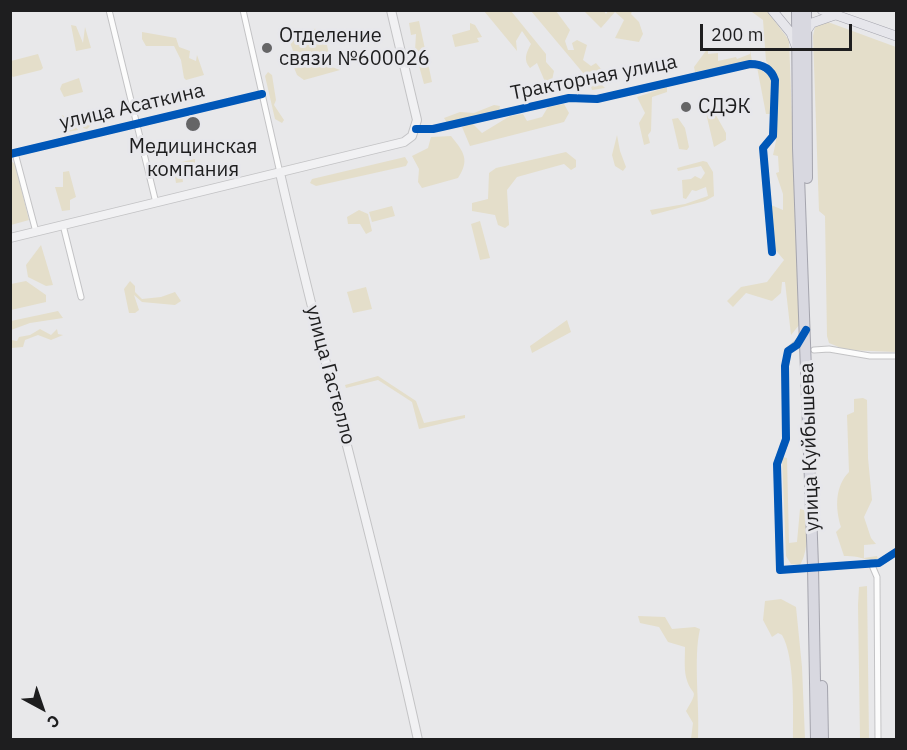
<!DOCTYPE html>
<meta charset="utf-8">
<style>
body{margin:0}
#map{position:relative;width:907px;height:750px;overflow:hidden;background:#e8e8ea;font-family:"IBM Plex Sans",sans-serif}
canvas{display:block}
.frame{position:absolute;inset:0;border:12px solid #1e1e1f;pointer-events:none}
.north{position:absolute;left:12px;top:678px;width:60px;height:60px;-webkit-text-stroke:4px #e7e7eb;paint-order:stroke;rotate:140deg;font-size:16px;font-weight:700;line-height:24px;text-align:center;color:#1e1e1f}
.north::after{content:'';display:block;margin:auto;width:21px;height:27px;background:#1e1e1f;clip-path:polygon(50% 0,100% 100%,50% 72%,0 100%)}
.scale{position:absolute;left:700px;top:24px;width:152px;height:27px;box-sizing:border-box;border:3px solid #1e1e1f;border-top:0;padding-left:8px;font-size:18px;line-height:21px;white-space:nowrap;color:#1e1e1f;-webkit-text-stroke:4px #e7e7eb;paint-order:stroke}
</style>
<div id="map">
<canvas width="907" height="750"></canvas>
<div class="frame"></div>
<div class="north">С</div>
<div class="scale">200 m</div>
</div>
<script>
const g = document.querySelector('canvas').getContext('2d');
g.lineJoin = 'round';
function paint(path, color) {
  g.fillStyle = color;
  g.fill(path, 'evenodd');
}
function strokePath(path, color, width, dash) {
  g.strokeStyle = color;
  g.lineWidth = width;
  g.lineCap = dash ? 'butt' : 'round';
  g.setLineDash(dash || []);
  g.stroke(path);
}
function label(font, color, halo, rows, align = 'center') {
  g.font = font + ' "IBM Plex Sans",sans-serif';
  g.lineWidth = 6;
  g.setLineDash([]);
  g.textBaseline = 'middle';
  g.strokeStyle = halo;
  g.fillStyle = color;
  for (const [text, x, y, turn = 0] of rows) {
    g.save();
    g.translate(x, y);
    g.rotate((+turn || 0) * Math.PI / 180);
    g.textAlign = isNaN(turn) ? turn : align;
    if (halo) g.strokeText(text, 0, 0);
    g.fillText(text, 0, 0);
    g.restore();
  }
}
const green = new Path2D(`
 M484,11h27l35,43v8l8,9 -3,14 -5,-1 -9,-21 -7,5c-7,-8 -4,-15 1,-24l-9,-13 -6,10 1,10z
 M531,11h25l14,19 -5,11 3,9h6l-2,-7 5,-3 10,5 -4,15 8,6 5,-3 11,13 -9,-2 1,8 6,6 -13,2 -3,-10z
 M584,11h20l2,3 2,-3h24l-1,3 8,8 4,12 -4,8 -24,-4 9,-18 -9,-8 -14,16z
 M740,11h27l22,29 11,284 -9,11 -6,-53h-3l-1,11 -9,8 -26,-8 -13,14 -6,-6 14,-14 26,-5 17,-22 -11,-13 -2,-42 12,5v-16l-7,-21 3,-1 -1,-16 -5,-1 3,-14v-66l-10,-14 -3,-41 -11,-8z
 M817,18l79,29v305l-50,-2 -17,-7 -2,-7 -2,-120 -6,-5 -6,-175z
 M419,21l13,61 -8,2 -9,-33 1,-17 -5,1 -2,-12z
 M470,23l5,2 7,12 -5,1 2,4 -24,5 -3,-12 18,-5z
 M71,25l5,1 7,17 2,-16 6,21 -15,3z
 M293,28l26,1 2,9 13,-4 2,4 -10,3 6,26 8,3 -36,10 -7,-5 -6,-15 4,-4 -6,-16z
 M142,32l34,6 3,9 11,4 -1,7 7,3 1,-6 7,20 -18,5 -2,-2 -3,-18 -7,-14h-28l-4,-7z
 M708,48v6l10,-1v8l18,-4 1,2 13,-5v-4l2,11 -57,11 -1,-5z
 M38,54l5,14 -2,2 -28,7 -2,-2v-14z
 M757,67l14,10 -1,37h-4z
 M268,72l4,3 4,25 -2,5 10,15 -2,3 -7,-4 -10,-43z
 M79,78l4,14 -19,5 -4,-8 2,-5z
 M667,87v5l-15,5 -1,34 -3,4 2,8 -6,2 -5,-22 6,-10 -8,-16z
 M564,104l5,9 -5,9 -94,24 -8,-19 10,-4 10,10 28,-17 13,-2 4,7 15,-4 6,-10z
 M494,105l6,1 -1,5 -52,12 -3,-5 16,-6 14,1z
 M713,110l13,23v7l-12,7 -8,-34z
 M87,114l4,11 -4,4 -4,-1v-7l-6,-3 -3,6 4,6 -11,2 -5,-17 5,3z
 M678,118l7,10 4,19 -2,3 -8,-1 -7,-30z
 M617,135l3,16 6,16 -3,4 -8,-5 -3,-11z
 M451,136c13,16 19,24 7,42l-36,10 -4,-6 1,-13 -7,-13 16,-8 3,-11z
 M566,152l10,8v7l-5,3 -7,-6 -47,13 -10,13 2,35 -4,3 -7,-3 -3,-10 -23,-4v-8l16,-4 1,-26 7,-5z
 M405,157l3,5 -2,4 -90,20 -6,-3 2,-4z
 M195,159v5l-14,5 2,13 -7,1 -3,-19z
 M11,161l4,3 14,56 -18,5z
 M703,161l4,1 6,10 1,24 -9,5 -53,14 -2,-5 35,-6 23,-8 -2,-9 -10,4 -4,-1 -6,9 -3,-1 -1,-18 9,-1 4,-3 6,3 4,-6 -4,-7 -23,5 -1,-3z
 M69,171l7,26 -6,3v10l-8,1 -7,-24h8v-15z
 M392,206l3,10 -23,6 -3,-10z
 M359,210l9,4 4,17 -6,3 -6,-10h-12l-1,-7z
 M480,221l10,37 -10,2 -9,-36z
 M41,245l12,40 -7,1 -18,-9 -2,-12z
 M26,281l20,14v7l-35,8v-26z
 M130,281l5,5v6l7,7 19,-2 14,-5 6,9 -6,4 -33,-3 -8,-7 5,15 -4,3h-6l-5,-24z
 M366,287l6,22 -19,4 -6,-21z
 M58,311l5,7 -33,5 -19,7v-9z
 M567,320l4,12 -39,21 -2,-7z
 M40,329l11,6 6,-6 1,5 5,1 -12,5 -13,-5 -13,5 -2,7 -12,1v-8l6,1 2,-4 11,-2z
 M378,376l38,25 8,22 41,-8v3l-46,11 -7,-27 -34,-22 -32,8 -1,-3z
 M863,398l4,2 1,58 4,42 -8,17 7,21 5,6 -12,1v13l13,-2 1,3c-13,2 -20,-4 -34,-3l-8,-24 5,-5c-6,-19 -6,-41 8,-55l-2,-57 7,-3v-13z
 M782,457l5,1 2,85 8,-1 3,-33 4,1c5,14 4,43 -4,55l-9,-1 -5,-8z
 M867,586l2,153 -9,1 -2,-135 1,-18z
 M781,599l15,8 6,60 3,72h-12c0,-27 2,-82 -11,-104l-4,-2 -6,4 -9,-17 2,-19z
 M638,616l27,1 7,12 23,-2 5,2c-7,29 0,78 -2,110h-7l2,-16 -7,-12c15,-25 5,-13 0,-34 -2,-9 -1,-20 -1,-30l-17,-5 -9,-15 -19,-4z`);
const street = new Path2D(`
 M109,10l47,193
 M243,10l37,163
 M416,129h17l136,-31 28,1 153,-35c12,0 21,4 25,16l-2,56 -10,12 9,104
 M15,153l21,79
 M10,154l252,-60
 M63,225l18,72
 M803,338l-15,13 -3,15 1,73 -9,25 3,106 99,-7 17,-11
 M814,350l15,-1 41,7h26
 M871,563l6,14 1,163`);
const secondary = new Path2D(`
 M280,173c43,190 97,377 138,567
 M10,238l394,-96 8,-6 5,-16 -26,-110`);
const primary = new Path2D(`
 M772,10l19,23 5,13
 M822,10l74,26
 M805,33l7,-10 23,-8`);
const highway = new Path2D(`
 M797,10l1,138 15,418 3,174
 M806,10l1,168
 M822,686l1,54`);
const cycleway = new Path2D(`
 M416,129h17l136,-31 28,1 153,-35c12,0 21,4 25,16l-2,56 -10,12 9,104
 M10,154l252,-60
 M806,330l-9,15 -9,6 -3,15 1,73 -9,25 3,106 99,-7 17,-11`);
const markers = [
 [267,48,6,"#656566"],
 [686,107,6,"#656566"],
 [193,124,8,"#656566"]
];
const poiNames = [
 ["Отделение",279,36],
 ["связи №600026",279,59],
 ["СДЭК",698,107],
 ["Медицинская",193,147,"center"],
 ["компания",193,170,"center"]
];
const streetNames = [
 ["Тракторная улица",594,78,-11],
 ["улица Асаткина",132,107,-13],
 ["улица Гастелло",330,375,75],
 ["улица Куйбышева",810,447,-92]
];
paint(green, '#e4deca');
strokePath(street, '#c3c3c5', 7);
strokePath(secondary, '#c3c3c5', 10);
strokePath(primary, '#a4a4ad', 10);
strokePath(highway, '#a4a4ad', 12);
strokePath(street, '#fcfcfc', 5);
strokePath(secondary, '#f1f1f3', 8);
strokePath(primary, '#e6e6eb', 9);
strokePath(highway, '#d8d8e0', 10);
strokePath(cycleway, '#0057b8', 8);
for (const [x, y, r, color] of markers) {
  const dot = new Path2D();
  dot.arc(x, y, r, 0, 2 * Math.PI);
  g.fillStyle = color;
  g.fill(dot);
  strokePath(dot, '#e7e7eb', 2);
}
label('20px', '#1e1e1f', '#e7e7eb', poiNames, 'left');
label('20px', '#1e1e1f', '#e7e7eb', streetNames);
</script>
